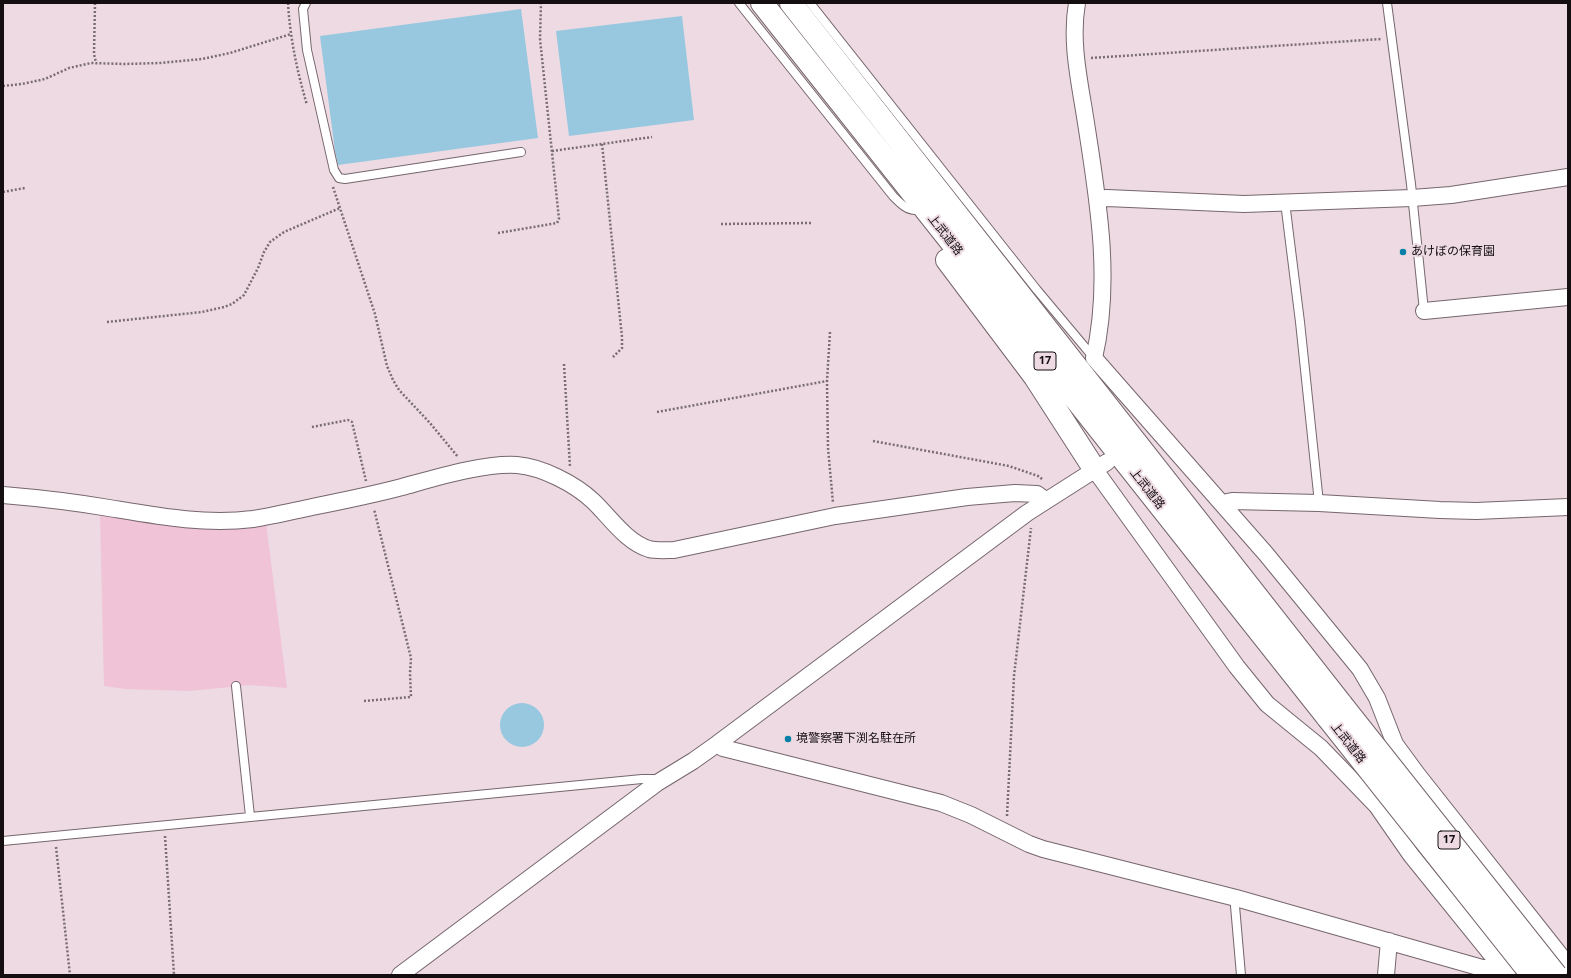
<!DOCTYPE html>
<meta charset="utf-8">
<style>
body{margin:0}
#map{position:relative;width:1571px;height:978px;overflow:hidden;background:#eddae2;font-family:"Noto Sans",sans-serif}
canvas{display:block}
.frame{position:absolute;inset:0;border:4px solid #140e11;pointer-events:none}
</style>
<div id="map">
<canvas width="1571" height="978"></canvas>
<div class="frame"></div>
</div>
<script>
const g = document.querySelector('canvas').getContext('2d');
g.lineJoin = 'round';
function paint(path, color) {
  g.fillStyle = color;
  g.fill(path, 'evenodd');
}
function strokePath(path, color, width, dash) {
  g.strokeStyle = color;
  g.lineWidth = width;
  g.lineCap = dash ? 'butt' : 'round';
  g.setLineDash(dash || []);
  g.stroke(path);
}
function label(font, color, halo, rows, align = 'center') {
  g.font = font + ' "Noto Sans","Noto Sans JP",sans-serif';
  g.lineWidth = 4;
  g.setLineDash([]);
  g.textBaseline = 'middle';
  g.strokeStyle = halo;
  g.fillStyle = color;
  for (const [text, x, y, turn = 0] of rows) {
    g.save();
    g.translate(x, y);
    g.rotate((+turn || 0) * Math.PI / 180);
    g.textAlign = isNaN(turn) ? turn : align;
    if (halo) g.strokeText(text, 0, 0);
    g.fillText(text, 0, 0);
    g.restore();
  }
}
const green = new Path2D(`
 M100,513l166,10 21,165 -37,-3 -60,6 -65,-2 -21,-3z`);
const building = new Path2D(`
 M521,9l17,129 -200,27 -3,-14 -15,-115z
 M682,16l12,104 -125,16 -13,-105z
 M500 725a22 22 0 1 1 44 0a22 22 0 1 1-44 0Z`);
const path = new Path2D(`
 M95,3l-1,51 2,9
 M288,3c2,35 9,68 19,102
 M1091,58l290,-19
 M3,86l19,-2 23,-5 24,-11 22,-5 33,1 36,-1 42,-4 28,-6 61,-19
 M602,144l20,193v11l-9,9
 M552,151l100,-14
 M333,187l42,127 12,52 6,14 6,10 31,33 28,34
 M3,192l22,-4
 M721,224l90,-1
 M498,233l59,-10 2,-4 -19,-180 1,-36
 M107,322l95,-10 22,-5 8,-3 12,-9 14,-27 6,-16 6,-10 14,-10 56,-24
 M830,332l-3,49 1,67 5,55
 M564,364l6,103
 M657,412l170,-31
 M312,427l36,-7 4,2 14,59
 M873,441l136,25 29,10 4,3
 M364,701l47,-4 -1,-24 1,-15 -37,-149
 M1007,816l7,-140 17,-148
 M165,836l9,139
 M56,847l14,128`);
const service = new Path2D(`
 M306,3l-3,6 4,41 27,120 5,8 6,1 176,-27
 M739,3l154,193c7,7 13,14 23,14
 M810,3l227,287 57,68
 M1387,3l24,181 13,127
 M1285,202l15,120 19,181
 M236,686l14,130
 M3,841l639,-62h11l4,4
 M1236,898l-1,8 6,69`);
const minor = new Path2D(`
 M1077,3c-7,40 3,80 9,120 12,77 26,158 8,235l172,196 94,115 17,29 18,46 22,30 151,191
 M1098,199l9,-1 137,6 168,-6 39,-3 117,-18
 M1424,311l144,-14
 M1095,470l142,197 30,37 54,44 56,58 34,49 97,120
 M3,495c36,3 71,7 106,13 48,8 95,17 144,11 20,-3 40,-8 59,-12 30,-6 60,-12 90,-20 33,-9 81,-24 115,-22 25,2 58,19 76,36 17,16 33,41 56,48 8,2 17,1 25,1l161,-34 132,-19 48,-4 22,1 8,6
 M1222,503l10,-2 87,2 121,7 36,1 92,-4
 M717,744l6,4 16,4 202,51 30,12 58,29 14,5 193,49 246,70c21,1 27,-7 43,-19
 M400,975l257,-192 36,-22 24,-17 310,-231 80,-51
 M1386,975l3,-34`);
const trunk = new Path2D(`
 M762,3l566,715
 M791,3l551,702
 M947,260l88,117 60,93`);
const trunkBridge = new Path2D(`
 M1342,705l214,270
 M1328,718l204,257`);
const markers = [
 [1403,252,4,"#087fa6"],
 [788,739,4,"#087fa6"]
];
const shields = [
 [1045,361,22],
 [1449,840,22]
];
const shieldNames = [
 ["17",1045,361],
 ["17",1449,840]
];
const streetNames = [
 ["上武道路",945,235,52],
 ["上武道路",1147,489,52],
 ["上武道路",1348,743,52]
];
const poiNames = [
 ["あけぼの保育園",1411,252],
 ["境警察署下渕名駐在所",796,739]
];
paint(green, '#f0c3d7');
paint(building, '#97c8e0');
strokePath(service, '#76666d', 10);
strokePath(minor, '#76666d', 18);
strokePath(trunk, '#76666d', 24);
strokePath(path, '#796d73', 2.5, [2, 2]);
strokePath(service, '#fff', 8);
strokePath(minor, '#fff', 16);
strokePath(trunk, '#fff', 22);
strokePath(trunkBridge, '#76666d', 24, []);
strokePath(trunkBridge, '#fff', 22);
for (const [x, y, r, color] of markers) {
  const dot = new Path2D();
  dot.arc(x, y, r, 0, 2 * Math.PI);
  g.fillStyle = color;
  g.fill(dot);
  strokePath(dot, '#eddae2', 1.5);
}
for (const [x, y, w] of shields) {
  const box = new Path2D();
  box.roundRect(x - w / 2, y - 9, w, 18, 3);
  g.fillStyle = '#eddae2';
  g.fill(box);
  strokePath(box, '#140e11', 1);
}
label('bold 11px', '#140e11', null, shieldNames);
label('12px', '#140e11', '#eddae2', streetNames);
label('12px', '#140e11', '#eddae2', poiNames, 'left');
</script>
